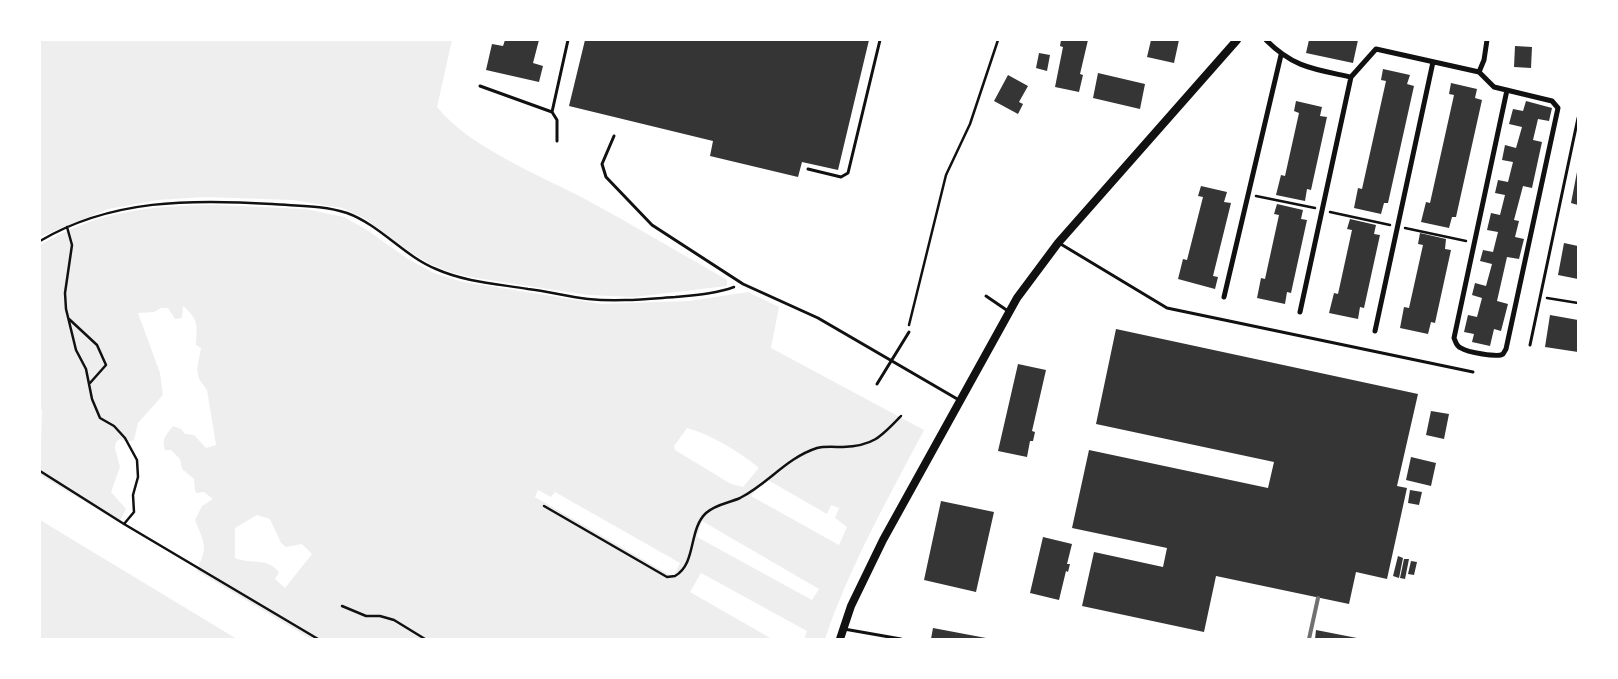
<!DOCTYPE html>
<style>
body{margin:0}
#map{position:relative;width:1618px;height:679px;overflow:hidden;background:#fff;font-family:Jost,sans-serif}
canvas{display:block}
.frame{position:absolute;inset:0;border:41px solid #fff;pointer-events:none}
</style>
<div id="map">
<canvas width="1618" height="679"></canvas>
<div class="frame"></div>
</div>
<script>
const g = document.querySelector('canvas').getContext('2d');
g.lineJoin = 'round';
function paint(path, color) {
  g.fillStyle = color;
  g.fill(path, 'evenodd');
}
function strokePath(path, color, width, dash) {
  g.strokeStyle = color;
  g.lineWidth = width;
  g.lineCap = dash ? 'butt' : 'round';
  g.setLineDash(dash || []);
  g.stroke(path);
}
const green = new Path2D(`
 M40,40h412l-15,67c32,40 102,68 148,92 48,26 95,54 142,81v6l-93,11 -46,-2 -112,-17 -23,-5 -23,-9 -17,-10 -49,-36 -22,-10 -49,-8 -88,-3 -47,3 -50,9 -68,28z
 M214,205l92,4 38,8 23,13 41,29 26,14 29,9 138,22 88,-3 59,-9 31,15 -8,41 153,82c-36,69 -74,135 -99,209h-21l3,-8 -106,-58 -11,19 82,47h-461l-114,-68c11,-27 8,-25 -2,-51l7,-14 11,-7 -9,-7 -7,1 -2,-2 -1,-12 -12,-10 -2,-10 -9,-9h-6c-4,-11 1,-15 8,-24l8,3 4,5 9,1 12,13 10,-3 -9,-55 -8,-11 -2,-10 4,-21 -5,-3c1,-20 3,-25 -13,-39l-1,12 -7,1 -7,-11h-7l-7,4 -16,1 22,60 3,22 -25,28 -4,17 -7,2 -7,-3 -4,3 -1,6 5,19 -9,25 15,17 -7,13 -79,-47 2,-64 -2,-5v-161c59,-34 107,-39 174,-40zM687,428c25,7 51,23 71,39v2l-15,18 -12,-3 -56,-34 -1,-4zM766,479l61,35 4,-9 8,3 -4,10 12,9 -8,18 -88,-49zM538,490l13,7 4,-5 125,71 -7,14 -138,-80zM257,515l13,4 11,24 5,4 16,-3 10,10 -27,34 -10,-9 4,-7c-12,-15 -27,-7 -44,-14v-30zM702,521l117,68 -7,11 -115,-63z
 M40,520l197,119h-197z`);
const building = new Path2D(`
 M505,40h34l-6,23 10,3 -4,16 -53,-12 6,-26 11,2z
 M585,40h284l-31,130 -36,-8 -4,15 -88,-21 3,-15 -144,-35z
 M1061,40h27l-8,34 3,1 -4,17 -24,-5 8,-40 -3,-1z
 M1151,40h28l-5,23 -27,-6z
 M1309,40h49l-5,23 -47,-10z
 M1515,46l17,1 -1,21 -17,-1z
 M1039,53l11,2 -3,16 -11,-3z
 M1383,69l27,6 -3,9 7,2 -26,117h-4l-3,11 -27,-6 4,-20 4,1 24,-108 -5,-1z
 M1098,73l47,11 -5,25 -47,-11z
 M1008,75l20,11 -9,16 4,2 -5,10 -24,-13z
 M1451,83l26,6 -2,9 7,2 -26,117h-4l-3,11 -28,-6 5,-20 4,1 24,-108 -5,-1z
 M1296,101l26,6 -2,9 7,1 -16,73 -4,-1 -2,12 -29,-6 5,-20 4,1 14,-63 -5,-2z
 M1526,101l26,7 -3,13 -11,-2 -5,21 9,2 -10,46 -9,-2 -9,34 5,1 -4,16 9,2 -5,20 -12,-2 -10,44 11,3 -7,27 -7,-2 -4,17 -18,-4 2,-8 -10,-2 4,-17 9,2 5,-19 -10,-3 3,-12 11,3 6,-22 -12,-3 3,-11 10,2 5,-20 -11,-2 4,-17 9,2 5,-20 -10,-2 3,-13 10,2 5,-20 -11,-2 3,-15 11,3 6,-21 -13,-3 4,-15 10,2z
 M1577,172h1v33l-7,-2z
 M1201,186l26,6 -3,10 7,1 -18,73 5,1 -3,12 -37,-10 5,-20 4,1 16,-63 -5,-1z
 M1277,204l26,6 -2,9 6,1 -16,73 -4,-1 -2,12 -28,-6 4,-20 4,1 14,-64 -5,-1z
 M1350,219l26,6 -2,9 6,1 -16,73 -4,-1 -2,12 -29,-6 5,-20 4,1 14,-64 -5,-1z
 M1420,233l26,6 -1,10 6,1 -16,73 -4,-1 -3,12 -28,-6 4,-21 5,1 14,-63 -5,-1z
 M1564,243l14,3v33l-20,-4z
 M1550,315l28,5v32l-33,-5z
 M1116,329l302,65 -21,92 10,2 -20,91 -31,-7 -7,32 -133,-28 -12,56 -122,-26 12,-54 69,15 4,-19 -95,-20 17,-78 179,38 6,-26 -178,-38z
 M1018,364l28,6 -14,61 3,1 -2,9h-3l-3,16 -29,-6z
 M1431,411l18,3 -5,25 -18,-4z
 M1411,457l25,6 -5,23 -25,-6z
 M1410,490l12,2 -3,13 -11,-2z
 M941,501l53,11 -18,80 -52,-12z
 M1043,537l29,7 -5,20h3l-2,8 -2,-1 -7,29 -29,-7z
 M1398,556l5,2 -4,20 -6,-2z
 M1404,559h5l-4,20 -5,-1z
 M1411,561l6,1 -3,13 -6,-1z
 M933,628l53,10v1h-55z
 M1316,630l41,8v1h-42z`);
const path = new Path2D(`
 M1256,196l59,12
 M1330,212l60,13
 M67,227l5,18 -7,48 1,16 10,41 10,19 6,30 8,19 14,8 11,12 12,22 1,17 -5,18 1,17 -10,12
 M1405,228l61,13
 M40,241c71,-42 151,-42 232,-37 24,2 51,1 75,9 33,12 57,43 89,56 29,13 62,15 92,20 20,2 40,8 60,10 29,3 58,0 87,-2 20,-2 40,-3 59,-10
 M1547,298l31,5
 M69,319l28,26 9,20 -16,18
 M909,325l37,-150 24,-51 28,-84
 M40,471l84,53 194,115
 M544,506l123,71 8,-1c22,-13 13,-46 31,-63 10,-9 23,-10 34,-15 28,-14 46,-40 77,-50 7,-2 18,-1 26,-1 30,-1 38,-10 58,-31
 M342,606l24,10h14l14,4 31,19`);
const service = new Path2D(`
 M480,86l72,26 5,8v21
 M552,112l16,-72
 M614,136l-12,28 4,13 46,48 91,59 75,34 141,82
 M808,169l33,8 7,-4 32,-133
 M1059,243l108,65 306,64
 M986,296l22,15
 M1530,345l48,-227
 M877,384l32,-52
 M844,629l57,10`);
const minor = new Path2D(`
 M1266,40c28,28 48,29 85,37l25,-28 103,23 15,15 58,14 6,7 -52,241 -3,5c-5,4 -36,-2 -42,-6 -5,-2 -5,-6 -7,-10l53,-248
 M1479,72l5,-12 3,-20
 M1224,297l57,-242
 M1300,312l51,-235
 M1375,331l58,-269`);
const tertiary = new Path2D(`
 M840,639l11,-33 32,-66 134,-242 41,-55 179,-203`);
const rail = new Path2D(`
 M1309,639l9,-41`);
paint(green, '#eee');
paint(building, '#353535');
strokePath(path, '#111', 2.5);
strokePath(service, '#111', 3);
strokePath(minor, '#111', 5);
strokePath(tertiary, '#111', 8);
strokePath(rail, '#707070', 4);
</script>
